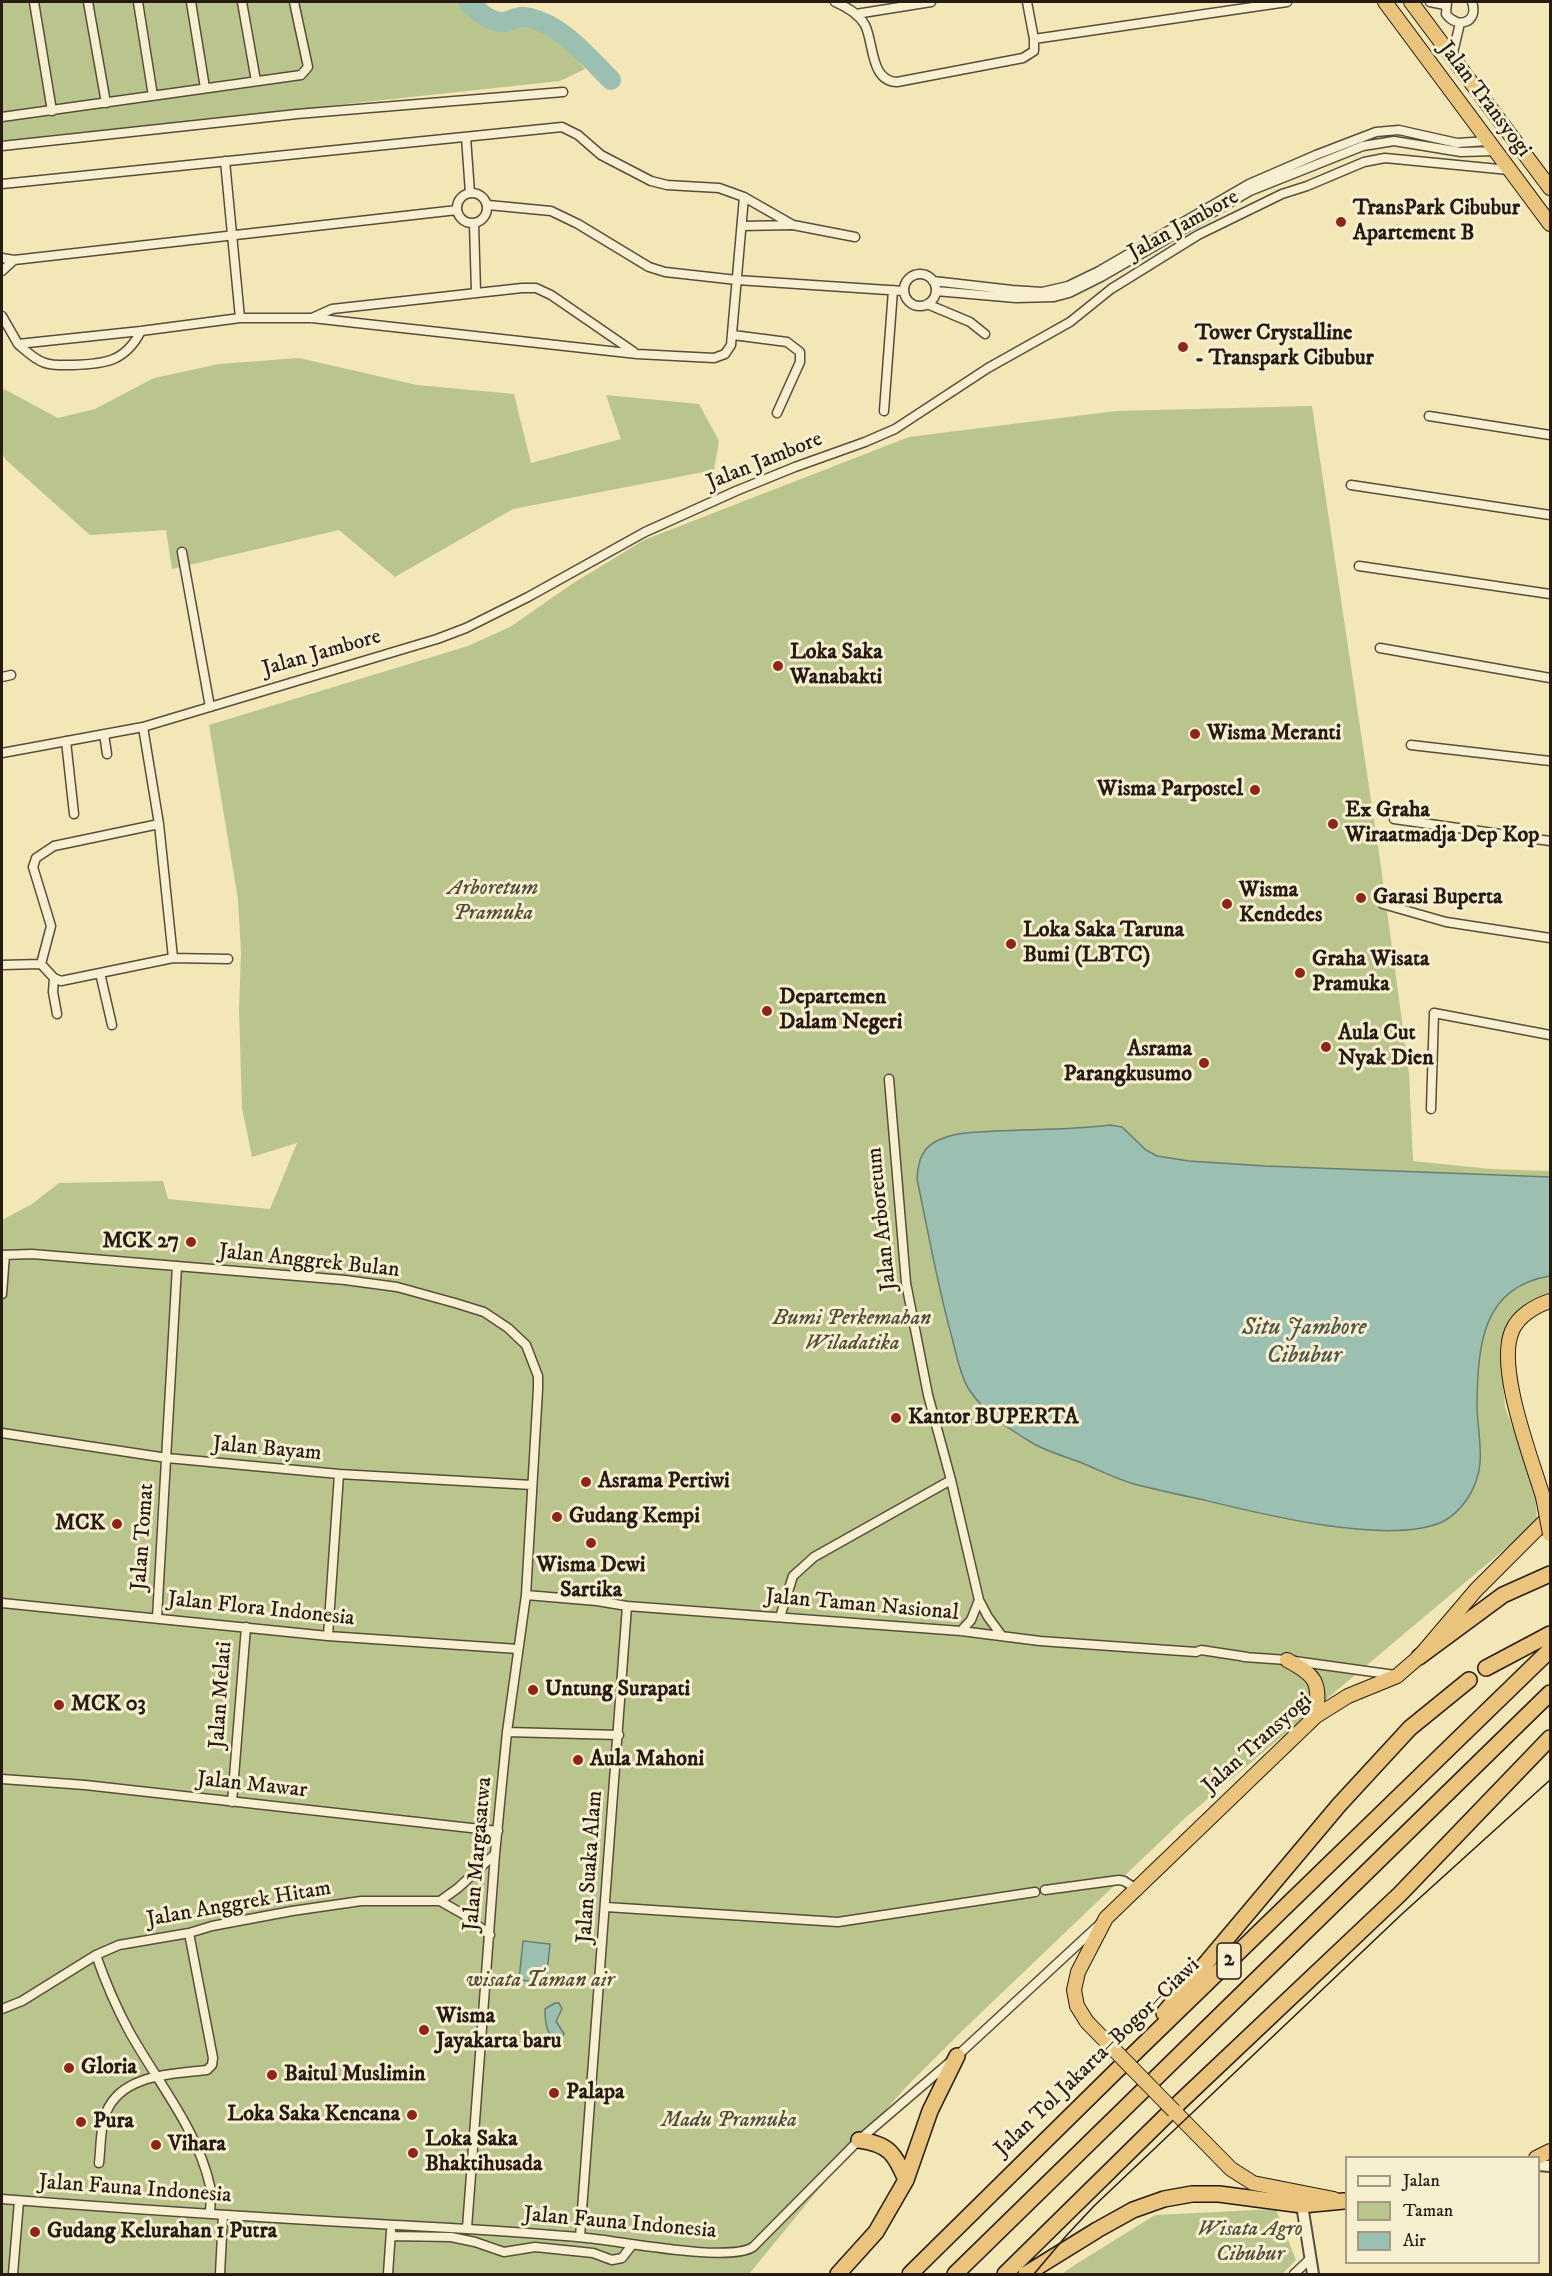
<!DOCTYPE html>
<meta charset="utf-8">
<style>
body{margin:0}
#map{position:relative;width:1552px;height:2276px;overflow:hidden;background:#f3e6b7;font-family:"IM FELL DW Pica",serif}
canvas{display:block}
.frame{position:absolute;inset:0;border:3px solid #261a13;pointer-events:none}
.legend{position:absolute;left:1345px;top:2156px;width:195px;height:108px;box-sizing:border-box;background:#f7efd0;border:2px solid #a39a84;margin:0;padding:8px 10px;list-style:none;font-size:18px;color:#261a13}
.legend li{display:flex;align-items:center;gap:12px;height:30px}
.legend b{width:30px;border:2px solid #a39a84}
</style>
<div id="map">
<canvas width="1552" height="2276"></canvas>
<div class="frame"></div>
<ul class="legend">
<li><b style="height:8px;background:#f7efd0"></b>Jalan</li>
<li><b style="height:16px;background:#bac58e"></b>Taman</li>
<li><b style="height:16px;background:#9bbfb1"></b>Air</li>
</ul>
</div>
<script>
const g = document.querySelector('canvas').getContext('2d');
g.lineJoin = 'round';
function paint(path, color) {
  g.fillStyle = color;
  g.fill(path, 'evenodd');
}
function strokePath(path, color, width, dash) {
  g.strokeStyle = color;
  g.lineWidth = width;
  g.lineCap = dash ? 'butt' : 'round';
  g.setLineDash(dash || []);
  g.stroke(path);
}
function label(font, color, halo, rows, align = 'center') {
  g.font = font + ' "IM FELL DW Pica",serif';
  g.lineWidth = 6;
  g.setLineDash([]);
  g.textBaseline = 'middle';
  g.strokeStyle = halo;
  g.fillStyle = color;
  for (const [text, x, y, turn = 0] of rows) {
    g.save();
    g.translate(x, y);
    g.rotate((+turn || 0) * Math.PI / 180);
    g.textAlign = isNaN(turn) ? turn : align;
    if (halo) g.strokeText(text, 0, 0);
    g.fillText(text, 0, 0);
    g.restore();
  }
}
const green = new Path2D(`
 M2,2h469l1,10 83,20 30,37 -25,12 -558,60z
 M299,358l118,27 97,9 17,69 90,-24 -15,-44 93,9 20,37 -5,29 -201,39 -118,68 -56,-47 -167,39 -6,-39 -76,5 -84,-75 -4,-7v-65l56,30 37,-9 59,-31 65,-14z
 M1312,406l69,461 28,206 4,88 78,8 59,2v126l-43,33 -7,14 5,63 30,81 2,34 -352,296 -223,213 -56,56 -47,53 -110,134h-747v-1054l30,-16 27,-21 104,-2 5,18 102,10 27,-66 -45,14 -10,-49 -3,-98 2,-57 -3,-54 -29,-174 259,-79 42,-19 62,-43 72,-44 265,-103 207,-26z
 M1276,2209l20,51 -14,14h-220l11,-8 82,-51z`);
const water = new Path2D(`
 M1110,1125l12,2 24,23 11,6 32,5 76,5 285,11v99c-68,11 -72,69 -73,127 0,37 12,61 -9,95 -7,10 -15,19 -26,24 -53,24 -181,-8 -238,-22 -23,-5 -47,-10 -70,-16 -18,-5 -35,-14 -52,-21 -16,-6 -33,-11 -48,-19 -25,-15 -50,-31 -66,-56 -9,-16 -12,-36 -17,-54 -14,-51 -23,-103 -34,-155 1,-18 5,-33 24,-40 16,-7 37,-7 54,-8 39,-2 77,-1 115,-6z
 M523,1941l27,3 -4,39 -27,-3z
 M555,2003h4l3,6 -6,12 8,13 -5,8c-13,-6 -14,-20 -14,-33z`);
const river = new Path2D(`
 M468,2c10,8 21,21 35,20 11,-2 14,-7 27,-4 32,7 58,39 81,62`);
const minor = new Path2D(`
 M34,2l18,109
 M88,2l18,101
 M138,2l15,94
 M191,2l14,86
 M242,2l14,79
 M835,2c12,5 23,11 30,23 9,18 5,56 32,57l126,-24 11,-7v-12l-7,-37
 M1430,2l15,3
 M1447,2l-1,12c12,16 33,8 26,-12
 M856,14l75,-12
 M1034,39l253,-37
 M1452,57l8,-34
 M2,117l299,-42 7,-8 -14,-65
 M466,137l4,56
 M2,146l295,-32 266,-22
 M225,161l15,157
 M2,184l560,-57 16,8 23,20 50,26 16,4 52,3 25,9 49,28 62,12
 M457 208a15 15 0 1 1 30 0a15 15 0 1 1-30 0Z
 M488,205l63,6 27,13 71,43 16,5 72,8 166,11
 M474,224l2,68
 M742,226l50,-1
 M2,258l12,2 443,-50
 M2,271l12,-11
 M904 290a16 16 0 1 1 32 0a16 16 0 1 1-32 0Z
 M933,281l79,9 30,2 26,-6 31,-15 150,-87 67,-29 60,-23 23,-2 58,13 31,-2
 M936,291l80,7 38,-1 15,-4 32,-16 149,-86 113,-45 31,-5 67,11 34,-1
 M927,304l43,18 15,12
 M2,316l16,28 123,-13 99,-13h72l325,36 77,4 11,-4 6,-9 13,-148
 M312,318l20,-9 190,-21h14l15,7 83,57
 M733,335l54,7 13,10v10l-23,51
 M18,344c8,7 17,16 27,19 9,3 19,2 28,2 32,-1 52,-3 68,-34
 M884,411l9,-121
 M1429,416l121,19
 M1351,485l199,30
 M182,552l28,155
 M1359,566l191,28
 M1380,648l170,30
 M2,677l9,-2
 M143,727l16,97 14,134
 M104,734l3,20
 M66,741l8,73
 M1411,745l139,16
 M2,753l141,-26 294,-88 29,-11 62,-31 117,-65 91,-41 59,-24 70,-25 30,-13 93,-61 82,-46 41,-33 87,-54 84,-41 25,-8 57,-24 21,-4 124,12
 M1394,819l156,22
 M1383,904l63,18 104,16
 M41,964l10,-38 -18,-59 3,-9 18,-12 105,-22
 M2,965l39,-1 13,14 7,3 112,-23 55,1
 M100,973l12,52
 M54,978l-1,14 4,22
 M889,1079l17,204 22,112 23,85 28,120 9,17 14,19
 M1431,1109l3,-96 116,22
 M2,1255l30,-1 313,26 52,7 58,16 29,9 24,16 18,17 12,31v13l-12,206 -19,137 -12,122 -28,374
 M2,1294l3,-39
 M2,1433l165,25 172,16 193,11
 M526,1595l71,6 30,5 334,25 79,10 156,11 5,-2 46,7
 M2,1603l326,33 190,13
 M780,1617l13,-41 21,-19 137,-77
 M157,1618l20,-352
 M961,1631l10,-11 8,-20
 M328,1636l11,-162
 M1244,1657l43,3 108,15
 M507,1732l112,3
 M2,1779l83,6 413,46
 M232,1802l14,-175
 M1045,1890l74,-10 5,1 11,7
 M440,1901l18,-13 37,-34
 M606,1907l232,15 197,-30
 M96,1955c9,26 20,52 33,76 27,49 69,99 81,155 2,9 0,19 0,28
 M2,2009l20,-8 74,-46 23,-10 70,-12 23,-7 80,-15 69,-10h79l23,13 27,21
 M99,2163c2,-16 1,-36 7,-50 15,-39 67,-39 101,-43l5,-5 1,-7 -24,-125
 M2,2199c125,10 251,18 376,25 70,4 139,7 209,14 33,3 141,25 166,9l106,-107 98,-84 143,-132
 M391,2236l60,1 24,5 29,10 31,-5 58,6 19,7 10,-2 10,-13
 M580,2237l47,-631
 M13,2274l6,-73
 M220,2274l3,-59
 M388,2274l3,-43
 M1294,2274l16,-15`);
const tertiary = new Path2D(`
 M1538,2165l12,1
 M1302,2205l11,69`);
const trunk = new Path2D(`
 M1385,2l165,222
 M1411,2l139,186
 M1543,1497c-12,-40 -47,-129 -31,-166 6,-15 23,-25 38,-30
 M1287,1660c30,16 33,22 29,56
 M1087,2022l-10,-16 -3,-16 4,-18 28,-54 210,-202 32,-20 49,-20 22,-19 57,-67 74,-74
 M1174,2111l57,58 22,14 81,16
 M1536,2158l14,-7`);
const motorway = new Path2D(`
 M1419,1657l84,-62 47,-21
 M1486,1668l64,-34
 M1164,2013l175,-208 71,-77 59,-48
 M859,2140c30,4 36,14 47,40
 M838,2274l38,-42 30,-52 24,-69 27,-55
 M910,2274l202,-199 438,-425
 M955,2274l595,-581
 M1005,2274l176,-173 219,-207 150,-156
 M1026,2274l71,-44 36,-20 31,-11 28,-5h27l83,11 42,-4`);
const tram = new Path2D(`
 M1034,2274l32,-38 28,-30 308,-292 148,-134`);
const trunkBridge = new Path2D(`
 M1543,1497l7,37
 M1087,2022l87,89`);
const markers = [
 [1341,222,6,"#8f2418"],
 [1183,347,6,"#8f2418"],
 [778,666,6,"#8f2418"],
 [1195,734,6,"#8f2418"],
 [1255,790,6,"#8f2418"],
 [1333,824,6,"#8f2418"],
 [1361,898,6,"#8f2418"],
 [1227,904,6,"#8f2418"],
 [1011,944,6,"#8f2418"],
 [1300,973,6,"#8f2418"],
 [767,1011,6,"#8f2418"],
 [1326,1047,6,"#8f2418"],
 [1204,1063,6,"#8f2418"],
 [191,1242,6,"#8f2418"],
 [896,1418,6,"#8f2418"],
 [586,1482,6,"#8f2418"],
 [557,1517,6,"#8f2418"],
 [117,1524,6,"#8f2418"],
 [591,1543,6,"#8f2418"],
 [533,1690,6,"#8f2418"],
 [59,1705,6,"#8f2418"],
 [578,1760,6,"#8f2418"],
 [424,2030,6,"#8f2418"],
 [69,2068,6,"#8f2418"],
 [272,2075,6,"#8f2418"],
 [554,2093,6,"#8f2418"],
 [412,2115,6,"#8f2418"],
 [81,2122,6,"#8f2418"],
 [156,2145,6,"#8f2418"],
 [413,2153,6,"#8f2418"],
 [35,2232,6,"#8f2418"]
];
const shields = [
 [1229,1961,24]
];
const shieldNames = [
 ["2",1229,1961]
];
const streetNames = [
 ["Jalan Transyogi",1484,100,53],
 ["Jalan Jambore",1184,226,-29],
 ["Jalan Jambore",765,462,-22],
 ["Jalan Jambore",322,654,-16],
 ["Jalan Arboretum",883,1219,-96],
 ["Jalan Anggrek Bulan",309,1262,6],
 ["Jalan Bayam",267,1450,5],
 ["Jalan Tomat",144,1537,-86],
 ["Jalan Taman Nasional",862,1606,5],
 ["Jalan Flora Indonesia",261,1610,6],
 ["Jalan Melati",222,1695,-86],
 ["Jalan Transyogi",1258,1744,-42],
 ["Jalan Mawar",252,1786,6],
 ["Jalan Margasatwa",479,1854,-85],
 ["Jalan Suaka Alam",591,1867,-86],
 ["Jalan Anggrek Hitam",239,1905,-10],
 ["Jalan Tol Jakarta–Bogor–Ciawi",1098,2058,-44],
 ["Jalan Fauna Indonesia",135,2190,4],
 ["Jalan Fauna Indonesia",620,2224,5]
];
const poiNames = [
 ["TransPark Cibubur",1353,209],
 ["Apartement B",1353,234],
 ["Tower Crystalline",1195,334],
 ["- Transpark Cibubur",1195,359],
 ["Loka Saka",790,653],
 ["Wanabakti",790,678],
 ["Wisma Meranti",1207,734],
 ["Wisma Parpostel",1243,790,"right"],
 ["Ex Graha",1345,811],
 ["Wiraatmadja Dep Kop",1345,836],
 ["Wisma",1239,891],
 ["Kendedes",1239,916],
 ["Garasi Buperta",1373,898],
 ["Loka Saka Taruna",1023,931],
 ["Bumi (LBTC)",1023,956],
 ["Graha Wisata",1312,960],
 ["Pramuka",1312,985],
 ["Departemen",779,998],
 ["Dalam Negeri",779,1023],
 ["Aula Cut",1338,1034],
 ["Nyak Dien",1338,1059],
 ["Asrama",1192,1050,"right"],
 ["Parangkusumo",1192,1075,"right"],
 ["MCK 27",179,1242,"right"],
 ["Kantor BUPERTA",908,1418],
 ["Asrama Pertiwi",598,1482],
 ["Gudang Kempi",569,1517],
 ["MCK",105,1524,"right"],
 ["Wisma Dewi",591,1566,"center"],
 ["Sartika",591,1591,"center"],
 ["Untung Surapati",545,1690],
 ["MCK 03",71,1705],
 ["Aula Mahoni",590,1760],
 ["Wisma",436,2017],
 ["Jayakarta baru",436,2042],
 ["Gloria",81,2068],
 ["Baitul Muslimin",284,2075],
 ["Palapa",566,2093],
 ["Loka Saka Kencana",400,2115,"right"],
 ["Pura",93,2122],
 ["Loka Saka",425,2140],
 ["Bhaktihusada",425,2165],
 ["Vihara",168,2145],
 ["Gudang Kelurahan 1 Putra",47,2232]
];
const parkNames = [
 ["Arboretum",493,889],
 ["Pramuka",493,914],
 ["Bumi Perkemahan",852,1319],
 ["Wiladatika",852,1344],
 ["wisata Taman air",540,1981],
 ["Madu Pramuka",729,2121],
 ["Wisata Agro",1250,2230],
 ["Cibubur",1250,2255]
];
const waterNames = [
 ["Situ Jambore",1304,1329],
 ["Cibubur",1304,1357]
];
paint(green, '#bac58e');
paint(water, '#9bbfb1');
strokePath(water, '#6c7d72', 1.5);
strokePath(river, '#9bbfb1', 20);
strokePath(minor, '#594d3c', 11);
strokePath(tertiary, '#594d3c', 14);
strokePath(trunk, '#261a13', 16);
strokePath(motorway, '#261a13', 18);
strokePath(minor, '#f7efd0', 8);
strokePath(tertiary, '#f7efd0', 10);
strokePath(trunk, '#eac37c', 14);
strokePath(motorway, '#eac37c', 15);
strokePath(tram, '#261a13', 1.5);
strokePath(trunkBridge, '#261a13', 16, []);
strokePath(trunkBridge, '#eac37c', 14);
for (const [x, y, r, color] of markers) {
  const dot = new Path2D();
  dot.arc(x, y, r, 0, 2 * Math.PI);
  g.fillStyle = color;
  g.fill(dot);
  strokePath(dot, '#f7efd0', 2);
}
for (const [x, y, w] of shields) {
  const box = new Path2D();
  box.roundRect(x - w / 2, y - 18, w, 36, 4.5);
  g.fillStyle = '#f7efd0';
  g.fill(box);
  strokePath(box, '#261a13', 1.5);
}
label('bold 21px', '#261a13', null, shieldNames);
label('22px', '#261a13', '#f7efd0', streetNames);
label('bold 22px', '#261a13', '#f7efd0', poiNames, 'left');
label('italic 22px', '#524d38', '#f7efd0', parkNames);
label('italic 24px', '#4f544a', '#f7efd0', waterNames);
</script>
